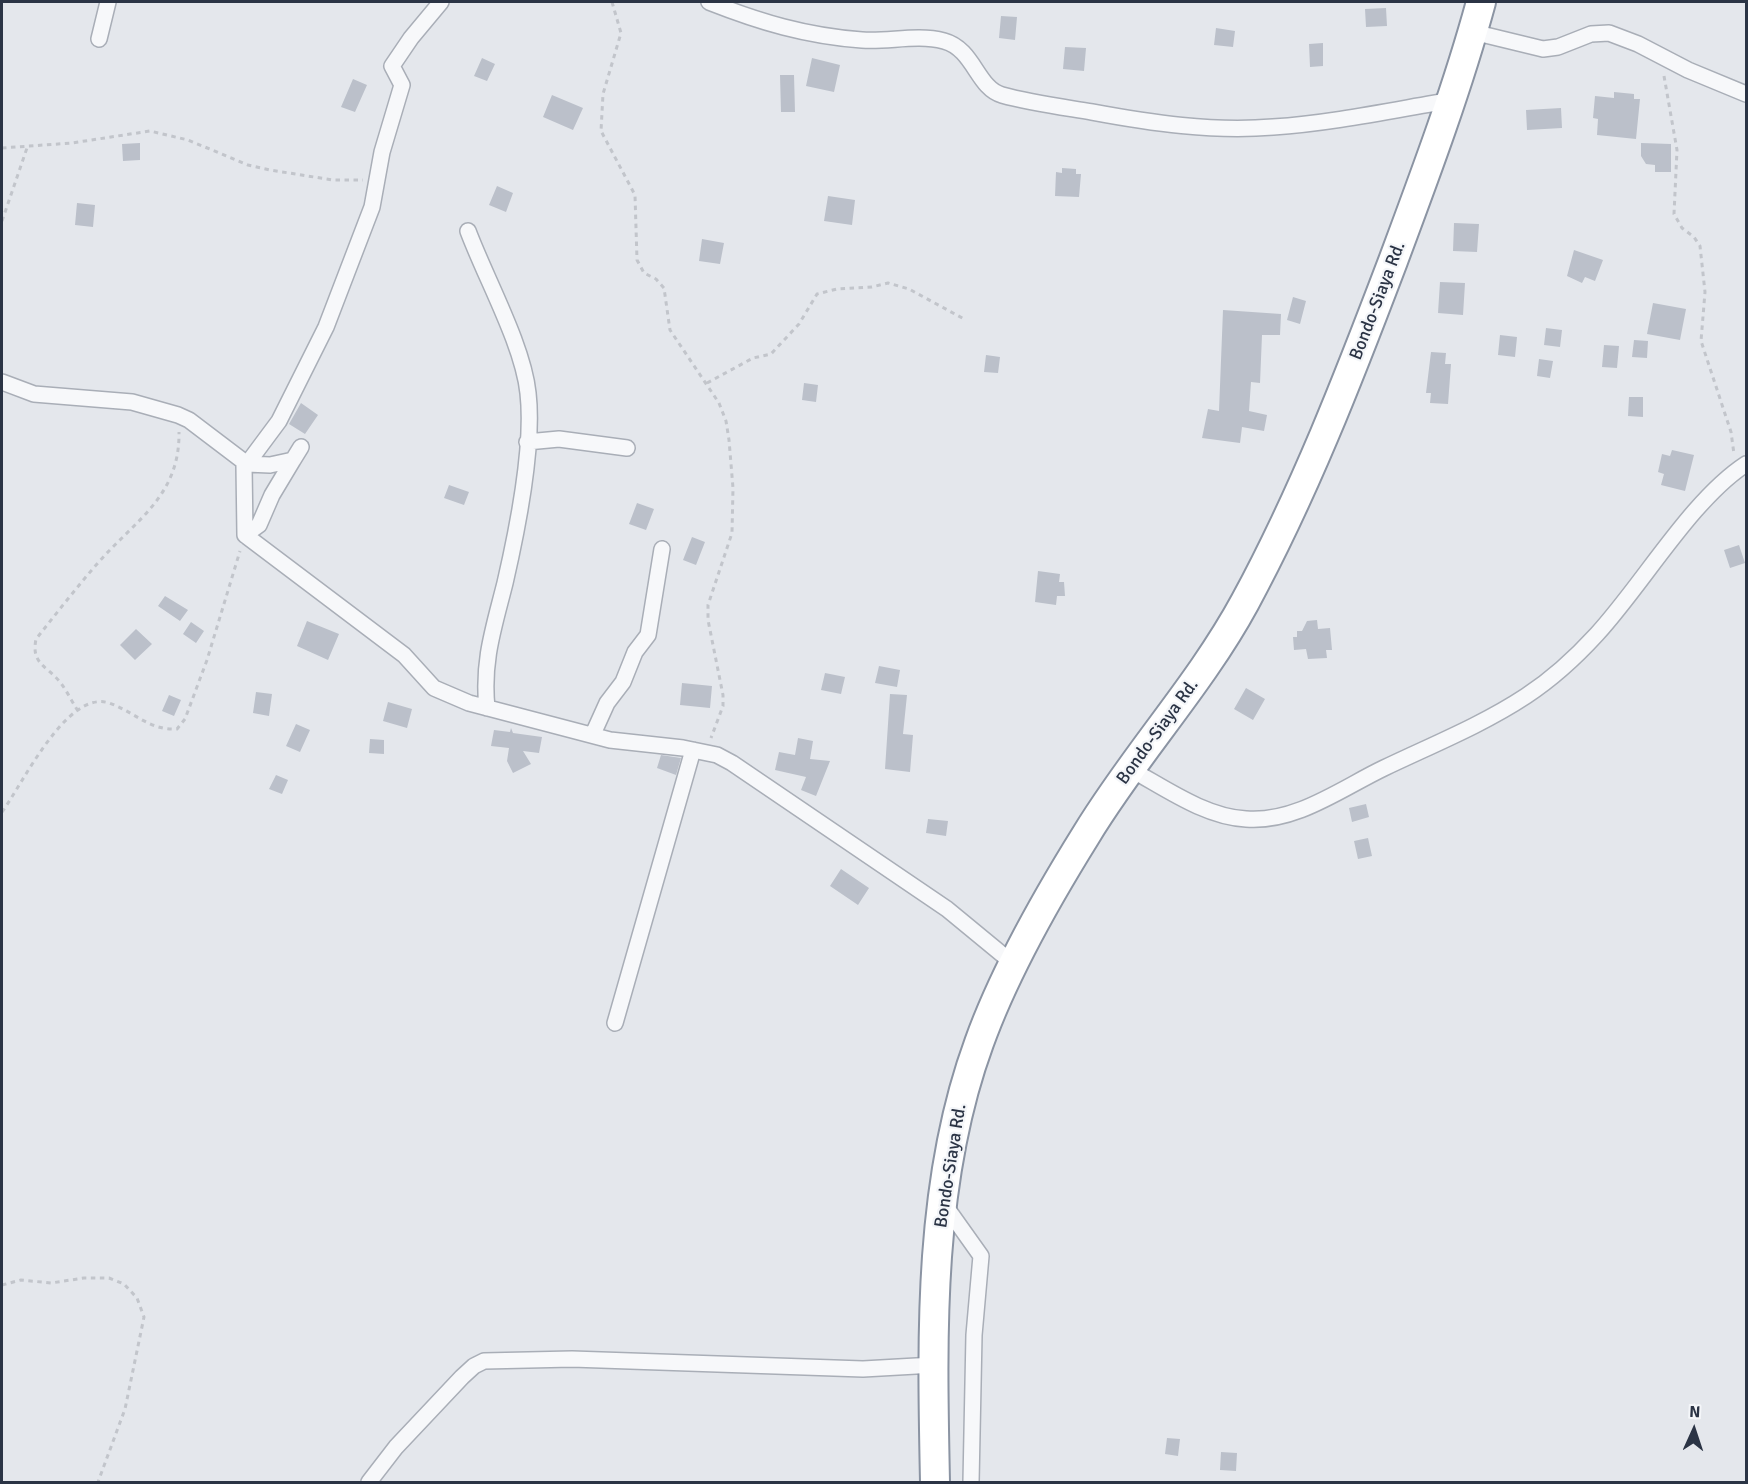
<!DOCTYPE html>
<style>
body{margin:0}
#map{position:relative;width:1748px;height:1484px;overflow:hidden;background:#e4e7ec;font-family:Signika,sans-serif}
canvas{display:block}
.frame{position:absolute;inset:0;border:3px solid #2b3445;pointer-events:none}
.north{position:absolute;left:1664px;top:1400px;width:60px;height:60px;-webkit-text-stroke:4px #f4f6f9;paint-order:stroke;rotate:3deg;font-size:16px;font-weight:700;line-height:24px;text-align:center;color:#2b3445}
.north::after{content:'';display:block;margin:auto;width:21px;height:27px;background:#2b3445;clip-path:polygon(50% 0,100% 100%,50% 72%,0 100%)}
</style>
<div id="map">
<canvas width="1748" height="1484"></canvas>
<div class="frame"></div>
<div class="north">N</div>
</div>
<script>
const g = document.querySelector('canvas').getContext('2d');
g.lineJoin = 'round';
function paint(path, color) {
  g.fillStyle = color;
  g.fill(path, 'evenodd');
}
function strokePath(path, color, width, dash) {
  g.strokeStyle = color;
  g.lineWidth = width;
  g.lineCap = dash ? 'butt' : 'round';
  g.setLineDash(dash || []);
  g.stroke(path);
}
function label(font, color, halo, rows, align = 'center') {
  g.font = font + ' Signika,sans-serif';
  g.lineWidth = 4.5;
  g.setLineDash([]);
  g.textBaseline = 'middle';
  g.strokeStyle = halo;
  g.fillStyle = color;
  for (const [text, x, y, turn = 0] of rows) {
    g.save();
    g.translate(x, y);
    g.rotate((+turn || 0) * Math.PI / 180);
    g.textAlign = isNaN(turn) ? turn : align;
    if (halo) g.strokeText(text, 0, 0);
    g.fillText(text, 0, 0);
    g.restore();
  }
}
const building = new Path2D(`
 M1386,8l1,18 -21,1 -1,-18z
 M1001,16l16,1 -2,23 -16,-2z
 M1216,28l19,3 -2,16 -19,-2z
 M1323,43v23l-13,1 -1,-23z
 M1065,47l21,1 -2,23 -21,-2z
 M482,58l13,6 -8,17 -13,-5z
 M812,58l28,7 -6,27 -28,-6z
 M780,75h14l1,37h-14z
 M353,79l14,6 -12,27 -14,-5z
 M1614,92l20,2v5h6l-4,40 -39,-4 1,-16 -5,-1 2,-22 19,2z
 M552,95l31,13 -10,22 -30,-13z
 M1561,108l1,20 -35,2 -1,-20z
 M140,143v17l-17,1 -1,-17z
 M1641,143l30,1v28h-16v-7l-9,-1 -5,-8z
 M1062,168l14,1v5h5l-2,23 -24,-1 1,-24 6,1z
 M497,186l16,7 -7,19 -17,-7z
 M828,196l27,4 -3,25 -28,-4z
 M77,203l18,2 -2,22 -18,-2z
 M1454,223l25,1 -2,28 -24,-1z
 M702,239l22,4 -4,21 -21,-3z
 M1574,250l29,10 -8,21 -10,-4 -3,6 -15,-7z
 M1440,282l25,1 -2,32 -25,-2z
 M1293,297l13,4 -6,23 -13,-4z
 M1653,303l33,6 -6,31 -33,-6z
 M1223,310l58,4 -1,21h-18l-2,48 -9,-1 -2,29 18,4 -3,16 -22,-4 -2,16 -38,-5 6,-29 11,2z
 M1546,328l16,2 -2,17 -16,-2z
 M1500,335l17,2 -2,20 -17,-2z
 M1634,340l14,1 -1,17 -15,-1z
 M1604,345l15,1 -2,22 -15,-1z
 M1431,352l15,1 -1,11h6l-3,40 -18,-1 1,-10h-5z
 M986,355l14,2 -2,16 -14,-1z
 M1539,359l14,2 -3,17 -13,-2z
 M804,383l14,2 -2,17 -14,-2z
 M1629,397h14v20l-15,-1z
 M301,403l17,12 -13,19 -16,-10z
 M1672,450l22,5 -9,36 -24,-6 3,-11 -6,-2 4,-18 8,2z
 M449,485l20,7 -5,13 -20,-7z
 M637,503l17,6 -8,21 -17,-6z
 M692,537l13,5 -9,23 -13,-5z
 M1739,545l6,18 -15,5 -6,-18z
 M1038,571l22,3 -1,8h5l1,14h-8l-1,9 -21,-3z
 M165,596l23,14 -8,11 -22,-15z
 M1317,620l1,9 12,-1 2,22h-6l1,8 -19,1 -2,-10 -12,1 -1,-13h4v-6h5l5,-10z
 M307,621l32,13 -11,26 -31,-14z
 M191,622l13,9 -8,12 -13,-9z
 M136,629l16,15 -17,16 -15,-15z
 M879,666l21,4 -3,17 -22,-4z
 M825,673l20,4 -4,17 -20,-4z
 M682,683l30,3 -2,22 -30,-3z
 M1246,688l19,11 -12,21 -19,-11z
 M256,692l16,2 -3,22 -16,-3z
 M890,694l17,1 -4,39 10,1 -3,37 -25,-3z
 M169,695l12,5 -7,16 -12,-5z
 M388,702l24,7 -5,19 -24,-7z
 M296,724l14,6 -10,22 -14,-6z
 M511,728l2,5 29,4 -3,16 -16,-2 8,13 -18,9 -6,-12 2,-13 -18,-2 3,-16 16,2z
 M798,738l15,3 -3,18 20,2 -14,35 -15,-6 5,-13 -31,-7 4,-18 16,3z
 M370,739l14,1v14l-15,-1z
 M661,755l20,3 -5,17 -19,-7z
 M276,775l12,5 -6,14 -13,-5z
 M1366,804l3,13 -17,5 -3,-14z
 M928,819l20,2 -2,15 -20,-3z
 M1368,838l4,18 -14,3 -4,-18z
 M841,869l28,19 -11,17 -28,-19z
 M1167,1438l13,1 -2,17 -13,-2z
 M1221,1452l16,1 -1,18 -16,-1z`);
const path = new Path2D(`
 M612,2l9,31 -18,61 -2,37 34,64 2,65 7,13 12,6 8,9 6,42 49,73 7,18 3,19 4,48 -1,45 -24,72v15l15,75v11l-12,32
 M1664,76l13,74 -3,64 8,14 12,9 6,9 5,46 -4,49 30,91 3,22
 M2,148l70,-5 78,-12 38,9 60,25 22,5 63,10h30
 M2,221l26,-76
 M707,383l46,-25 18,-4 28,-30 18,-30 20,-5 35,-2 16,-4 21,6 55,30
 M78,711c-6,-9 -11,-20 -18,-29 -14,-17 -29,-18 -24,-43 20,-25 40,-51 61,-75 37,-43 83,-67 82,-132
 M2,812c20,-27 65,-123 107,-109 24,8 41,28 68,26l8,-10 22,-59 33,-109
 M2,1285l19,-5 30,3 33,-5h25l15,6 13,14 7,19 -19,92 -27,73`);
const street = new Path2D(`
 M709,2c51,20 97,34 153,38 27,2 55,-6 82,1 30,8 33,47 58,54 29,8 60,12 90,17 59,11 120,20 181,15 60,-4 120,-17 180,-27
 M1473,32l70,17 15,-2 33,-13 18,-1 29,11 50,26 58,24
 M99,39l9,-37
 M468,231c18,48 55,114 60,162 6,52 -11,138 -23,190 -11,44 -23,78 -18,125
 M2,382l32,12 98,8 46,13 11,5 58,44 -3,2 1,69 159,120 30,33 35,15 141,37 73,8 34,7 15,8 215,146 68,56
 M527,442l32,-3 68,9
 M247,464l32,-43 47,-94 46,-120 10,-55 20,-67 -10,-19 19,-28 30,-36
 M247,464l23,1 23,-5 8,-13
 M245,535l14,-10 13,-30 21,-35
 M593,734l14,-31 16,-21 12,-30 13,-17 14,-86
 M1130,769c35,19 75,48 116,50 50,4 96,-31 138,-51 48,-23 98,-43 142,-72 26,-17 50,-39 71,-62 46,-50 94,-134 149,-170
 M615,1023l78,-273
 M944,1204l37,52 -7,79 -3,147
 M369,1482l27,-35 66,-70 12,-11 10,-5 88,-2 291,10 71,-4`);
const highway = new Path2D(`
 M935,1482c-3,-145 -7,-300 44,-439 24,-67 69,-147 107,-208 49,-81 114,-150 159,-233 59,-109 104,-225 148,-341 32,-86 64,-171 88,-259`);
const streetNames = [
 ["Bondo-Siaya Rd.",1378,301,-69],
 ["Bondo-Siaya Rd.",1158,732,-54],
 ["Bondo-Siaya Rd.",951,1166,-81]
];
paint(building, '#bbc0ca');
strokePath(street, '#a9aeb7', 18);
strokePath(highway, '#8b94a3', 32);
strokePath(path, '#c2c5cb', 3, [4.5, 4.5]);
strokePath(street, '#f7f8fa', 15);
strokePath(highway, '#fff', 28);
label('18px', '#2b3445', '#f4f6f9', streetNames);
</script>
